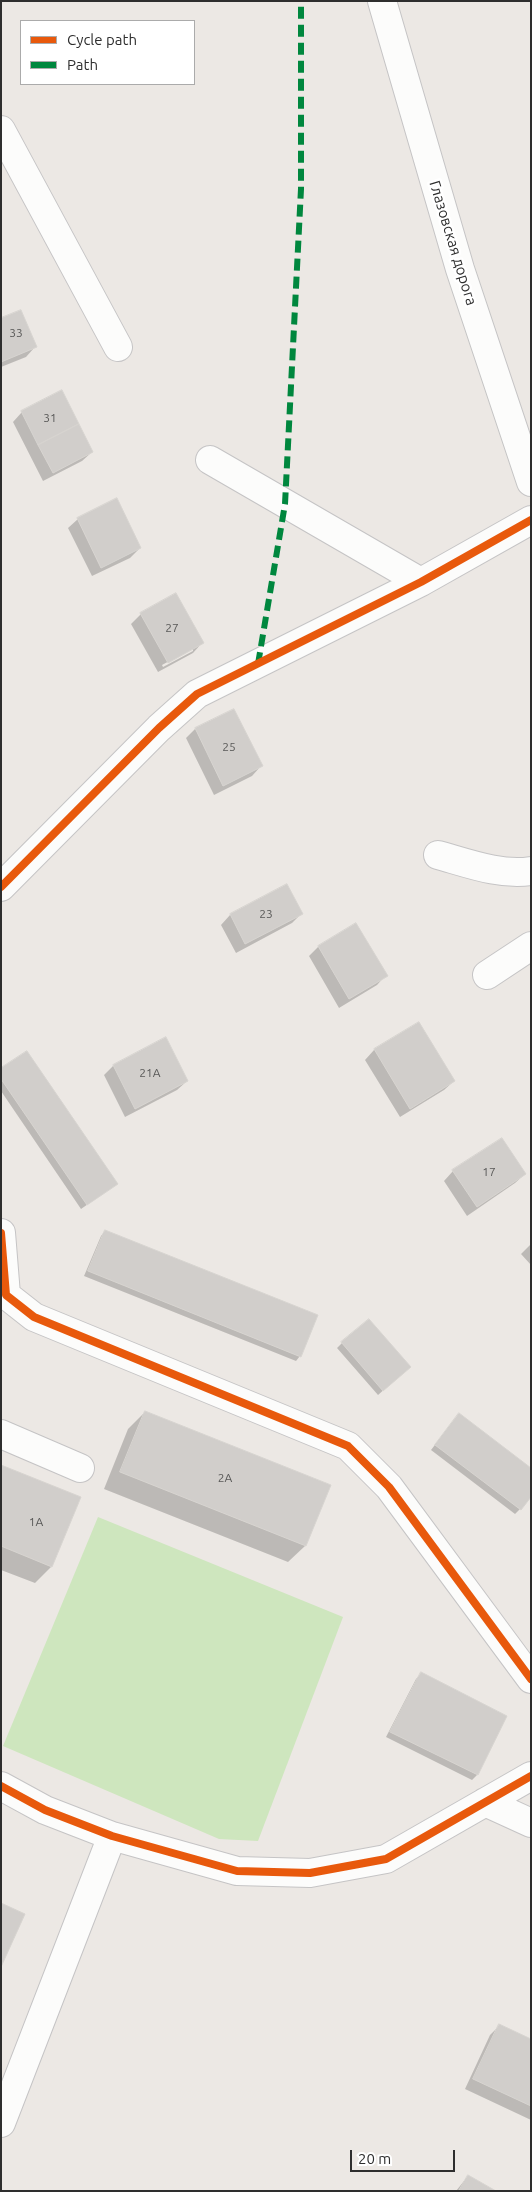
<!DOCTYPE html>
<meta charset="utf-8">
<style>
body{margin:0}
#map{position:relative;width:532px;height:2192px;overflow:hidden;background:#ece8e4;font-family:Ubuntu,sans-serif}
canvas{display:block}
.frame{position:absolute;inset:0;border:2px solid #2e2e2e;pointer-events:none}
.legend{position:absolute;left:20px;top:20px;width:175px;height:65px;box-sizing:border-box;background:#fff;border:1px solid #ababab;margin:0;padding:6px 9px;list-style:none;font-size:15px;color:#2e2e2e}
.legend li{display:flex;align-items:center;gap:10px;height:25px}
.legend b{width:25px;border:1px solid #ababab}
.scale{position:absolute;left:350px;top:2150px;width:105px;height:22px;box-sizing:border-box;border:2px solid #2e2e2e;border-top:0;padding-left:6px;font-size:15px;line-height:18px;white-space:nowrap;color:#2e2e2e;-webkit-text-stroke:4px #fff;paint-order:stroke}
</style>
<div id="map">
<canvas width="532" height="2192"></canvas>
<div class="frame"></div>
<ul class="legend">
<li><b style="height:6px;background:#e8590c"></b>Cycle path</li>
<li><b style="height:6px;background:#00873e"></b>Path</li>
</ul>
<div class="scale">20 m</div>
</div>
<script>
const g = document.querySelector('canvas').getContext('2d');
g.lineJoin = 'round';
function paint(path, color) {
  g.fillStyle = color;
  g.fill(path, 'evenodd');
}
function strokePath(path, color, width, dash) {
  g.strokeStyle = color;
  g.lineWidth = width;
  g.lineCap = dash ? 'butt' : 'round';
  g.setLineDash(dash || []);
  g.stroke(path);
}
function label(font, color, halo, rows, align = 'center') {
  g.font = font + ' Ubuntu,sans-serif';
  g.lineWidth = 5;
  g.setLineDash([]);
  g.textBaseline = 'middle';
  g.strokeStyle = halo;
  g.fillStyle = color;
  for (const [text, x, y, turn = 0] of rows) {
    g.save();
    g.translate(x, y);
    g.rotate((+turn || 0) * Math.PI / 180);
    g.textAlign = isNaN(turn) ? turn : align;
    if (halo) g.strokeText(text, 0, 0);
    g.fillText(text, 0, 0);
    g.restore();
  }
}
const green = new Path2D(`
 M98,1517l245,100 -85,224 -39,-2 -216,-93z`);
const shadow = new Path2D(`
 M1,320l34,27 -9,10 -25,10z
 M22,412l70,40 -10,9 -39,20 -30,-59z
 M78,519l62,29 -10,10 -38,18 -24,-48z
 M141,614l61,29 -9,10 -35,19 -27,-48zM193,648v3l-30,16 -1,-2z
 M195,729l66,37 -9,10 -38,19 -28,-57z
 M287,886l14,28 -9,9 -56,30 -15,-28 9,-10z
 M356,924l30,51 -9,10 -38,23 -30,-52 9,-9z
 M418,1023l36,58 -10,9 -44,27 -35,-57 9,-10z
 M166,1039l21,42 -10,9 -52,27 -21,-42 9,-9z
 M1,1070l110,118 -30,21 -80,-118z
 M453,1171l72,3 -10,9 -48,33 -23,-35z
 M105,1231l195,125 -4,5 -212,-85 17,-40z
 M531,1244v21l-10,-11z
 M342,1343l62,29 -26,23 -41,-47z
 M145,1412l184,74 -24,60 -17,16 -184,-73 24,-60z
 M454,1420l66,89 -5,5 -84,-64z
 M1,1466l50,101 -16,16 -34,-13z
 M421,1674l85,43 -29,58 -5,5 -86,-43 30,-58z
 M499,2026l32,15v79l-66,-31 25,-54z
 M468,2176l26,15h-38z`);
const building = new Path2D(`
 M21,310l16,37 -36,15v-44z
 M62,390l17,34 -41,21 -17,-34z
 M79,424l14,28 -40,21 -15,-28z
 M117,498l24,50 -40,20 -24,-50z
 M176,593l28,50 -36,20 -28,-50z
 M234,709l29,57 -40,20 -28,-58z
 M287,884l16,30 -58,30 -15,-30z
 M356,923l32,53 -39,23 -31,-53z
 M419,1022l36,59 -45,28 -36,-60z
 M166,1037l22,44 -53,28 -22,-44z
 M27,1051l91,133 -31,21 -86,-126v-11z
 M502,1138l24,36 -49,33 -25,-37z
 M105,1230l213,85 -17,42 -213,-86z
 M369,1319l42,48 -28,24 -42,-49z
 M145,1411l186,74 -25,61 -186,-74z
 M459,1413l72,55v29l-10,13 -86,-65z
 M1,1465l80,32 -29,70 -51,-21z
 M421,1672l86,44 -29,59 -88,-43z
 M1,1903l24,11 -24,53z
 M499,2024l32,15v67l-58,-27z
 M468,2175l28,16h-37z`);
const minor = new Path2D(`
 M382,1l78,268 71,213
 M1,130l117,217
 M210,460l211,122
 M438,855c29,8 63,21 93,16
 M1,887l158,-159 38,-34 224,-112 110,-62
 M487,975l44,-29
 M1,1233l5,62 28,22 314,129 41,41 142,192
 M1,1434l79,34
 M1,1786l44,24 67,26 125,35 73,2 76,-14 145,-83
 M485,1802l46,21
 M1,2123l111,-287`);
const quiet = new Path2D(`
 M258,664l27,-160 16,-315v-188`);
const cycleway = new Path2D(`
 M1,887l158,-159 38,-34 224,-112 110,-62
 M1,1233l5,62 28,22 314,129 41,41 142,192
 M1,1786l44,24 67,26 125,35 73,2 76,-14 145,-83`);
const numberNames = [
 ["33",16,333],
 ["31",50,418],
 ["27",172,628],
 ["25",229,747],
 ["23",266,914],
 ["21А",150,1073],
 ["17",489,1172],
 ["2А",225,1478],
 ["1А",36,1522]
];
const streetNames = [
 ["Глазовская дорога",453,243,73]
];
paint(green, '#cee6be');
paint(shadow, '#0003');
paint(building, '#d1cecb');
strokePath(building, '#d7d4d0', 1);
strokePath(minor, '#c5c4c5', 30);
strokePath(minor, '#fcfcfb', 28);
strokePath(quiet, '#00873e', 6, [12, 6]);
strokePath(cycleway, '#e8590c', 8);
label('12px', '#585857', null, numberNames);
label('15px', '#2e2e2e', '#fff', streetNames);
</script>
